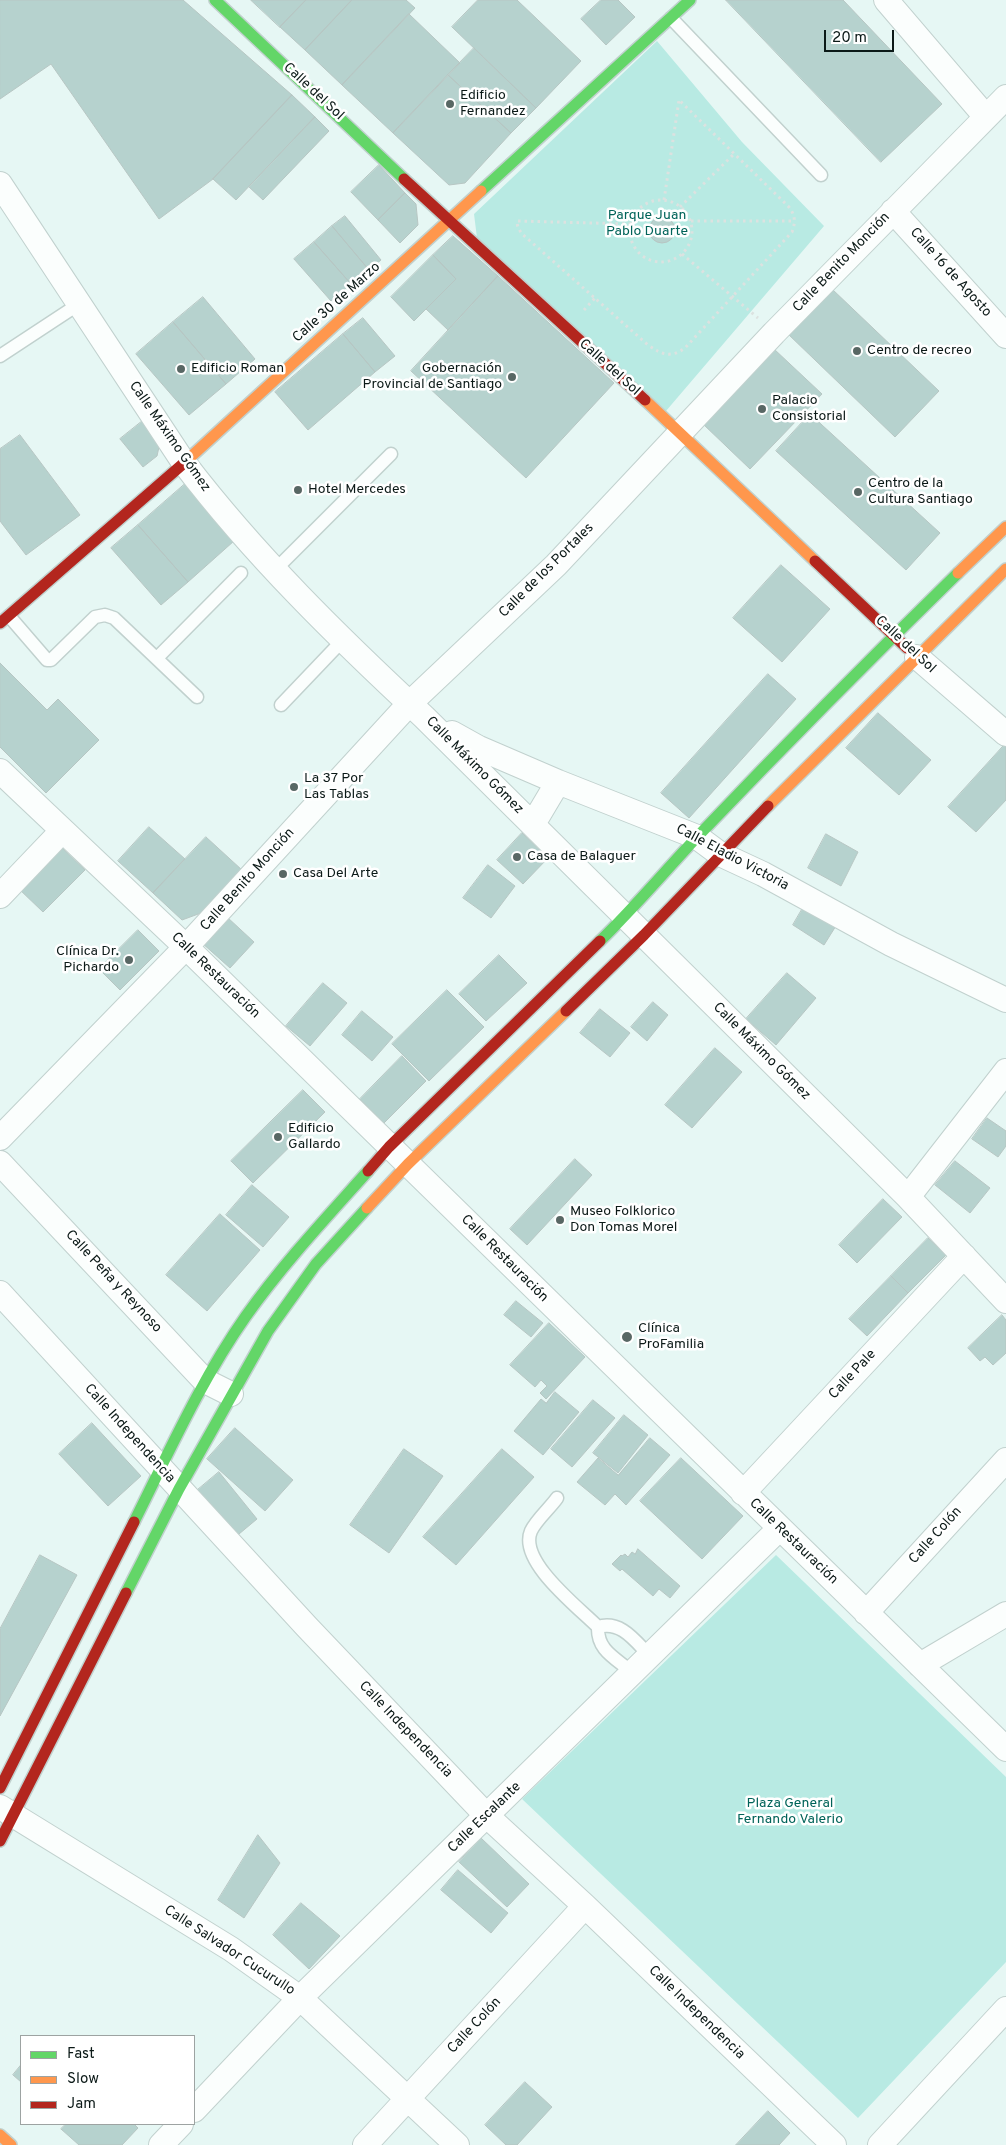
<!DOCTYPE html>
<meta charset="utf-8">
<style>
body{margin:0}
#map{position:relative;width:1006px;height:2145px;overflow:hidden;background:#e6f7f4;font-family:Overpass,sans-serif}
canvas{display:block}
.legend{position:absolute;left:20px;top:2035px;width:175px;height:90px;box-sizing:border-box;background:#fff;border:1px solid #9da3a2;margin:0;padding:6px 9px;list-style:none;font-size:15px;color:#0b1917}
.legend li{display:flex;align-items:center;gap:10px;height:25px}
.legend b{width:25px;border:1px solid #9da3a2}
.scale{position:absolute;left:824px;top:30px;width:70px;height:22px;box-sizing:border-box;border:2px solid #0b1917;border-top:0;padding-left:6px;font-size:15px;line-height:18px;white-space:nowrap;color:#0b1917;-webkit-text-stroke:4px #fff;paint-order:stroke}
</style>
<div id="map">
<canvas width="1006" height="2145"></canvas>
<ul class="legend">
<li><b style="height:6px;background:#63d668"></b>Fast</li>
<li><b style="height:6px;background:#ff974d"></b>Slow</li>
<li><b style="height:6px;background:#b3261e"></b>Jam</li>
</ul>
<div class="scale">20 m</div>
</div>
<script>
const g = document.querySelector('canvas').getContext('2d');
g.lineJoin = 'round';
function paint(path, color) {
  g.fillStyle = color;
  g.fill(path, 'evenodd');
}
function strokePath(path, color, width, dash) {
  g.strokeStyle = color;
  g.lineWidth = width;
  g.lineCap = dash ? 'butt' : 'round';
  g.setLineDash(dash || []);
  g.stroke(path);
}
function label(font, color, halo, rows, align = 'center') {
  g.font = font + ' Overpass,sans-serif';
  g.lineWidth = 5;
  g.setLineDash([]);
  g.textBaseline = 'middle';
  g.strokeStyle = halo;
  g.fillStyle = color;
  for (const [text, x, y, turn = 0] of rows) {
    g.save();
    g.translate(x, y);
    g.rotate((+turn || 0) * Math.PI / 180);
    g.textAlign = isNaN(turn) ? turn : align;
    if (halo) g.strokeText(text, 0, 0);
    g.fillText(text, 0, 0);
    g.restore();
  }
}
const green = new Path2D(`
 M657,41l85,101 82,84 -158,185 -189,-173 -3,-24z
 M776,1555l230,222v185l-148,156 -336,-319z`);
const building = new Path2D(`
 M0,0h183l109,95 -79,84 -54,40 -108,-155 -51,35z
 M251,0h55l-26,27z
 M306,0h46l-47,50 -25,-23z
 M352,0h54l9,8 -73,77 -37,-35z
 M478,0h39l64,61 -45,47 -84,-81z
 M601,0h17l17,17 -29,28 -25,-26z
 M726,0h117l99,104 -61,58z
 M409,14l51,49 -67,70 -51,-48z
 M474,48l62,60 -25,25 -63,-58z
 M448,75l63,58 -46,50 -16,2 -56,-52z
 M292,95l23,22 -79,83 -23,-21z
 M315,117l14,14 -66,69 -14,-13z
 M379,165l26,28 -27,27 -27,-28z
 M405,193l11,11 2,21 -18,18 -22,-23z
 M345,216l36,44 -12,10 -37,-44z
 M649 230a13 13 0 1 1 26 0a13 13 0 1 1-26 0Z
 M332,226l37,44 -18,14 -37,-42z
 M453,236l45,40 -50,54 -22,-21 30,-30 -23,-24z
 M314,242l37,42 -20,17 -37,-42z
 M433,255l23,24 -42,42 -23,-24z
 M498,276l116,107 -88,95 -115,-107z
 M832,289l107,102 -44,46 -107,-103z
 M203,297l52,62 -29,25 -53,-62z
 M363,318l32,38 -20,16 -32,-38z
 M173,322l53,62 -37,31 -53,-61z
 M343,334l32,38 -67,58 -33,-38z
 M774,349l48,45 -72,75 -47,-45z
 M810,414l130,119 -34,37 -130,-119z
 M145,419l16,19 -4,18 -14,11 -23,-28z
 M20,435l60,80 -54,40 -26,-34v-72z
 M185,484l49,57 -46,41 -50,-57z
 M138,525l50,57 -27,23 -50,-57z
 M781,565l49,44 -48,53 -49,-44z
 M0,663l47,47 11,-11 41,41 -53,53 -46,-46z
 M768,674l28,25 -107,119 -28,-25z
 M878,713l53,47 -32,35 -53,-47z
 M1006,743v57l-30,32 -28,-25z
 M149,827l36,32 -32,34 -35,-32z
 M522,833l26,25 -25,26 -26,-24z
 M826,834l32,18 -17,34 -33,-18z
 M206,837l36,33 -41,43 -19,7 -29,-27z
 M60,846l25,24 -42,42 -25,-24z
 M488,865l27,21 -24,32 -28,-20z
 M807,901l32,20 -15,24 -31,-20z
 M227,917l27,25 -24,26 -28,-25z
 M138,930l21,21 -39,39 -21,-21z
 M499,955l28,28 -41,38 -27,-27z
 M787,973l29,25 -40,47 -30,-26z
 M323,983l24,20 -37,43 -24,-20z
 M447,990l37,37 -55,54 -37,-37z
 M653,1002l15,13 -21,26 -16,-14z
 M600,1009l30,24 -20,24 -30,-24z
 M362,1011l31,26 -21,24 -30,-26z
 M715,1048l27,24 -50,56 -27,-23z
 M402,1056l24,25 -42,42 -24,-24z
 M303,1090l22,22 -72,71 -22,-22z
 M987,1118l19,13v15l-8,11 -26,-18z
 M575,1159l17,16 -65,70 -17,-16z
 M955,1161l35,27 -20,25 -35,-28z
 M252,1185l37,32 -26,30 -37,-32z
 M883,1199l19,18 -45,46 -18,-18z
 M220,1214l40,36 -53,61 -41,-36z
 M928,1238l18,17 -38,38 -17,-17z
 M891,1276l17,17 -41,43 -18,-17z
 M516,1301l27,22 -12,14 -27,-22z
 M1002,1315l4,5v33l-13,12 -8,-8 -5,4 -12,-13z
 M549,1323l36,34 -39,42 -6,-6 7,-7 -6,-6 -6,7 -25,-22z
 M555,1392l24,20 -36,43 -29,-24 27,-32 5,4z
 M593,1400l22,18 -43,49 -21,-18z
 M624,1415l24,20 -30,38 -25,-20z
 M92,1423l49,53 -33,30 -49,-52z
 M235,1428l58,52 -28,31 -58,-52z
 M650,1438l20,17 -44,50 -11,-11 -10,11 -28,-23 21,-24 20,17z
 M404,1449l39,27 -54,77 -39,-28z
 M502,1449l32,28 -78,88 -33,-28z
 M681,1458l62,58 -41,43 -62,-58z
 M219,1472l38,47 -24,20 -39,-46z
 M638,1549l42,37 -10,12 -11,-9 -6,7 -31,-27 -2,2 -8,-7 9,-9 1,1 3,-2 3,3 4,-5 3,2z
 M40,1555l37,20 -77,141v-87z
 M258,1835l22,28 -36,55 -26,-18z
 M481,1838l48,46 -22,23 -48,-45z
 M458,1870l50,43 -17,20 -50,-43z
 M301,1903l39,33 -31,33 -36,-34z
 M21,2065v17l-8,-7z
 M525,2082l27,25 -35,38h-11l-21,-20z
 M768,2111l22,22 -11,12h-43z
 M66,2124h68l4,4 -16,17h-43l-18,-16z`);
const path = new Path2D(`
 M664,200l15,-100
 M630 231a31 31 0 1 1 62 0a31 31 0 1 1-62 0Z
 M680,207l55,-54
 M691,221h104
 M631,224l-114,-3c0,9 6,14 12,19l119,105c14,10 23,13 37,3l107,-116c4,-10 3,-18 -4,-26l-109,-106
 M682,254l76,64
 M584,310l11,-12`);
const lane = new Path2D(`
 M671,18l150,157
 M0,356l79,-52
 M275,570l116,-116
 M9,616l38,44h4l44,-43 10,-2 9,3 83,79
 M157,658l84,-85
 M281,705l61,-64
 M557,1498c-7,10 -21,22 -26,33 -13,30 47,76 67,96 -1,24 18,31 35,46
 M598,1627c23,-7 37,14 52,29`);
const street = new Path2D(`
 M886,0l100,117
 M0,184l184,279c71,93 155,175 240,254l484,480 98,104
 M893,211l113,125
 M917,657l89,77
 M452,733l27,15 79,34 139,55 23,17 43,20 128,70 115,56
 M0,771l186,176 820,802
 M533,824l25,-42
 M0,896l62,-65
 M0,1138l186,-191 223,-243 147,-139 218,-232 232,-236
 M0,1163l205,218 26,13
 M908,1197l98,-126
 M0,1293l307,334 180,189 98,90 249,239
 M743,1493l221,-237
 M866,1613l140,-153
 M920,1665l86,-51
 M0,1807l231,142 69,49 157,147
 M194,2110l106,-112 479,-469
 M161,2145l20,-21
 M365,2145l220,-239
 M880,2145l126,-136`);
const fast = new Path2D(`
 M215,0l189,179
 M481,191l209,-191
 M600,941c34,-33 65,-70 98,-105 85,-89 172,-177 260,-263
 M134,1522c35,-70 67,-142 112,-206 37,-52 80,-98 122,-145
 M126,1593l53,-104 89,-158 48,-67 51,-56`);
const slow = new Path2D(`
 M645,400l170,161
 M184,463l297,-272
 M958,573l48,-46
 M768,806l238,-237
 M367,1208l41,-44 158,-153
 M0,2135l11,10`);
const jam = new Path2D(`
 M404,179l241,221
 M815,561l92,87
 M0,623l184,-160
 M566,1011l78,-76 124,-129
 M368,1171l21,-24 211,-206
 M0,1788l134,-266
 M0,1841l126,-248`);
const markers = [
 [450,104,5,"#586764"],
 [857,351,5,"#586764"],
 [181,369,5,"#586764"],
 [512,377,5,"#586764"],
 [762,409,5,"#586764"],
 [298,490,5,"#586764"],
 [858,492,5,"#586764"],
 [294,787,5,"#586764"],
 [517,857,5,"#586764"],
 [283,874,5,"#586764"],
 [129,960,5,"#586764"],
 [278,1137,5,"#586764"],
 [560,1220,5,"#586764"],
 [627,1337,6,"#586764"]
];
const streetNames = [
 ["Calle del Sol",313,92,43],
 ["Calle Benito Monción",842,263,-46],
 ["Calle 16 de Agosto",950,273,48],
 ["Calle 30 de Marzo",337,303,-42],
 ["Calle del Sol",609,368,42],
 ["Calle Máximo Gómez",169,437,55],
 ["Calle de los Portales",547,571,-45],
 ["Calle del Sol",905,645,43],
 ["Calle Máximo Gómez",474,766,45],
 ["Calle Eladio Victoria",732,858,28],
 ["Calle Benito Monción",248,880,-48],
 ["Calle Restauración",215,976,44],
 ["Calle Máximo Gómez",761,1052,45],
 ["Calle Restauración",504,1259,45],
 ["Calle Peña y Reynoso",113,1282,47],
 ["Calle Pale",853,1375,-47],
 ["Calle Independencia",129,1434,48],
 ["Calle Colón",936,1536,-48],
 ["Calle Restauración",793,1542,44],
 ["Calle Independencia",405,1730,46],
 ["Calle Escalante",485,1818,-44],
 ["Calle Salvador Cucurullo",229,1951,33],
 ["Calle Independencia",696,2013,44],
 ["Calle Colón",475,2026,-47]
];
const poiNames = [
 ["Edificio",460,96],
 ["Fernandez",460,112],
 ["Centro de recreo",867,351],
 ["Edificio Roman",191,369],
 ["Gobernación",502,369,"right"],
 ["Provincial de Santiago",502,385,"right"],
 ["Palacio",772,401],
 ["Consistorial",772,417],
 ["Centro de la",868,484],
 ["Cultura Santiago",868,500],
 ["Hotel Mercedes",308,490],
 ["La 37 Por",304,779],
 ["Las Tablas",304,795],
 ["Casa de Balaguer",527,857],
 ["Casa Del Arte",293,874],
 ["Clínica Dr.",119,952,"right"],
 ["Pichardo",119,968,"right"],
 ["Edificio",288,1129],
 ["Gallardo",288,1145],
 ["Museo Folklorico",570,1212],
 ["Don Tomas Morel",570,1228],
 ["Clínica",638,1329],
 ["ProFamilia",638,1345]
];
const parkNames = [
 ["Parque Juan",647,216],
 ["Pablo Duarte",647,232],
 ["Plaza General",790,1804],
 ["Fernando Valerio",790,1820]
];
paint(green, '#b8eae3');
paint(building, '#b6d2ce');
strokePath(building, '#b7c6c3', 1);
strokePath(lane, '#c1d1ce', 15);
strokePath(street, '#c1d1ce', 26);
strokePath(fast, '#c1d1ce', 14);
strokePath(slow, '#c1d1ce', 14);
strokePath(jam, '#c1d1ce', 14);
strokePath(path, '#dce2e0', 3, [2.5, 4]);
strokePath(lane, '#fbfefd', 12);
strokePath(street, '#fbfefd', 24);
strokePath(fast, '#63d668', 11);
strokePath(slow, '#ff974d', 11);
strokePath(jam, '#b3261e', 11);
for (const [x, y, r, color] of markers) {
  const dot = new Path2D();
  dot.arc(x, y, r, 0, 2 * Math.PI);
  g.fillStyle = color;
  g.fill(dot);
  strokePath(dot, '#fff', 2);
}
label('14px', '#0b1917', '#fff', streetNames);
label('14px', '#0b1917', '#fff', poiNames, 'left');
label('14px', '#006359', '#fff', parkNames);
</script>
